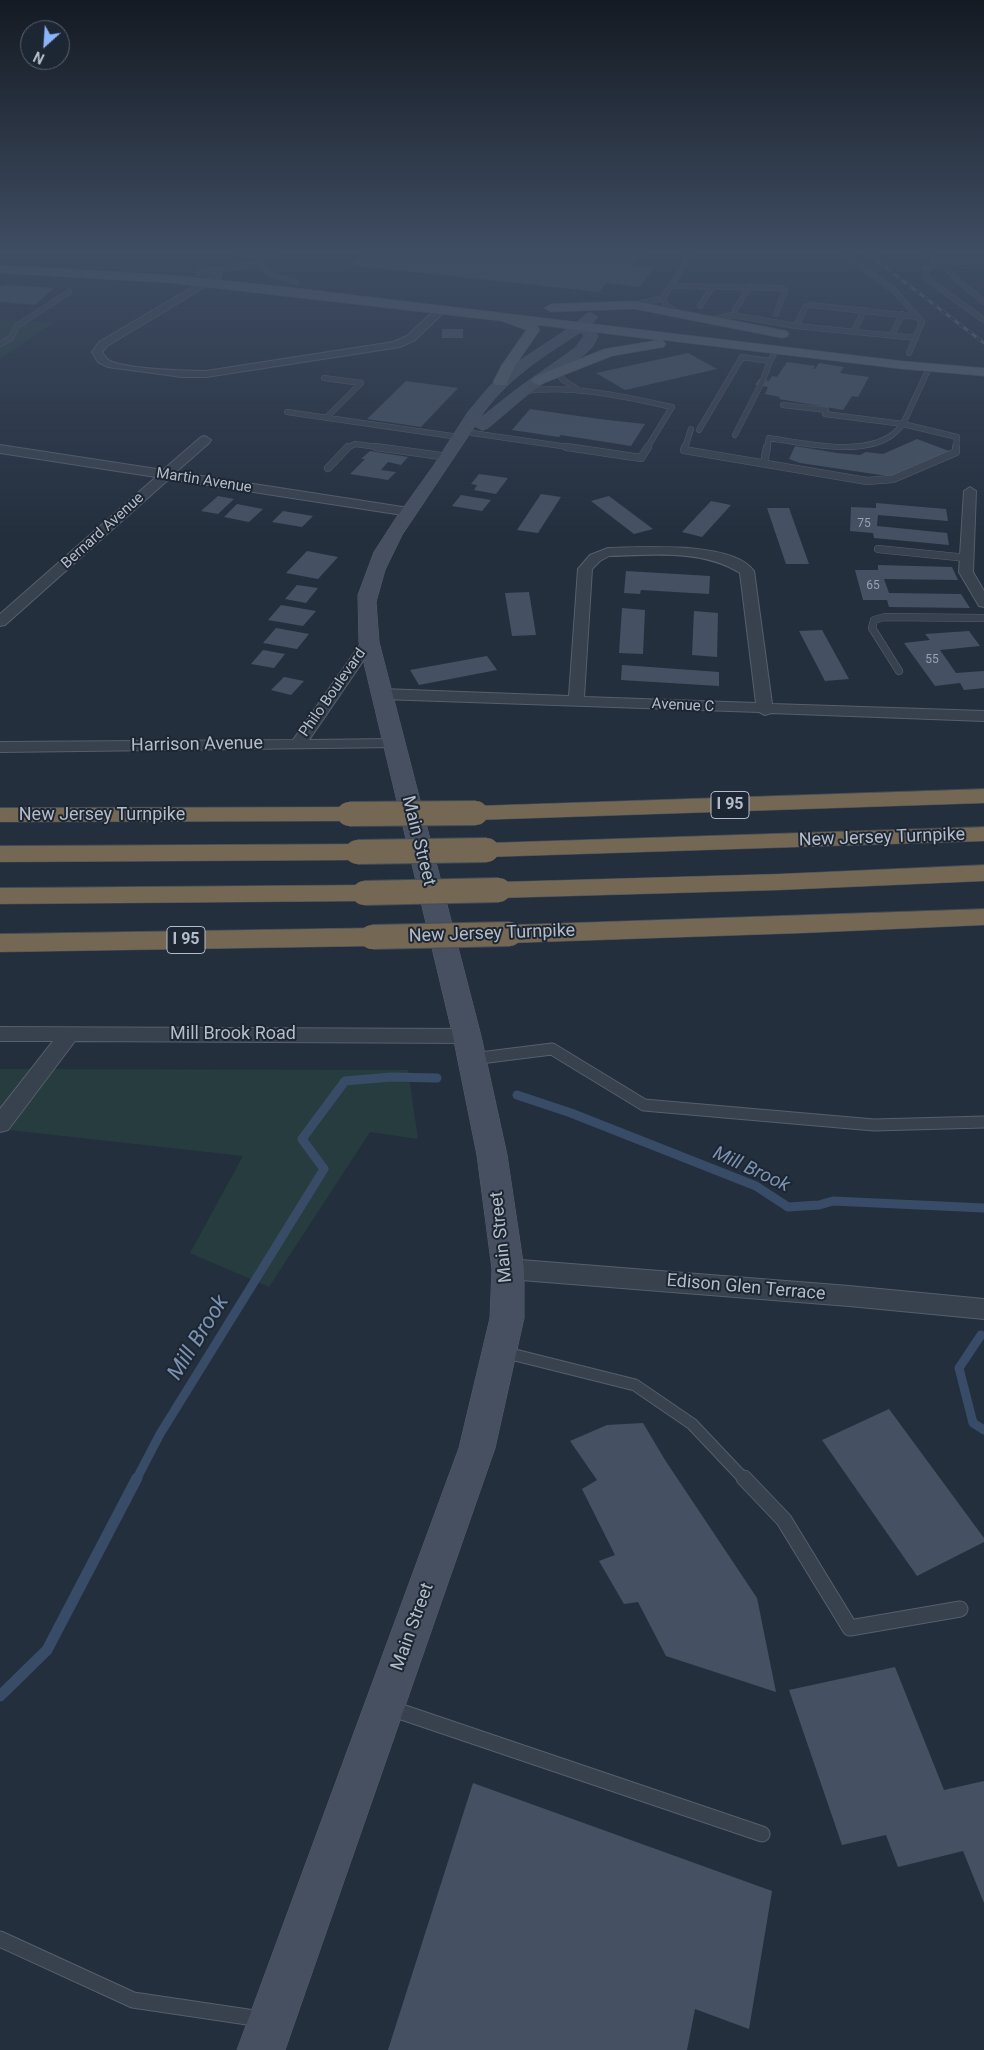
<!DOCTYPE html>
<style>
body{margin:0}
#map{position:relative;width:984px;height:2050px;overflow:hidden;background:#242f3e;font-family:Roboto,sans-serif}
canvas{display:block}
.north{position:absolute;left:20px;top:20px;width:50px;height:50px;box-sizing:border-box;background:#1d2633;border:1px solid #59626f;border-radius:50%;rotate:206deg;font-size:14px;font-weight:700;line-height:20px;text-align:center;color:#b4bcc9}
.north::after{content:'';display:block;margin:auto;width:18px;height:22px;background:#8ab4f8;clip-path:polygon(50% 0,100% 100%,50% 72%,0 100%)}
</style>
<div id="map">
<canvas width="984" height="2050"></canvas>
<div class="north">N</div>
</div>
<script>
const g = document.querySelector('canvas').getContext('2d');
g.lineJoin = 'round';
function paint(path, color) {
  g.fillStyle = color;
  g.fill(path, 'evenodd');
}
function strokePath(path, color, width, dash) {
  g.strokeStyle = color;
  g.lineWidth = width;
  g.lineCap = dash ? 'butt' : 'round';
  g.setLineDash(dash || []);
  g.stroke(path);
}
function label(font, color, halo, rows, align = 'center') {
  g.font = font + ' Roboto,sans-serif';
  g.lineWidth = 4;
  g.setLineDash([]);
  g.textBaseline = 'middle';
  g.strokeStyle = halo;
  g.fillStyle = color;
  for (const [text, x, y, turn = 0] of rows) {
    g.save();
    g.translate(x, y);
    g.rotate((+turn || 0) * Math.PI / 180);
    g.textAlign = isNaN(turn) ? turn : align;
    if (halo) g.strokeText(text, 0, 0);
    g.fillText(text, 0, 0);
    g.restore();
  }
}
const green = new Path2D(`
 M0,320l54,2 -54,37z
 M0,1069l408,1 10,69 -48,-7 -101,155 -79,-34 53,-97 -243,-27z`);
const streamFar1 = new Path2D(`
 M517,1095l54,18 185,73 32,21 31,-2 14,-4 151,7
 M981,1335l-22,33 14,55 11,7
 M136,1480l24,-46 164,-265 -22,-30 43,-58 46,-4 46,1`);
const stream = new Path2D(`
 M0,1696l47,-46 90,-172`);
const building = new Path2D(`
 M121,250h66l-5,5 -61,-3z
 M367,250h278l-12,15 21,2 -14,20 -34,-4 -7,9 -250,-27z
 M0,286l6,-1 48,3 -19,17 -35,-3z
 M442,329h21v9h-21z
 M688,353l29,16 -92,21 -29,-17z
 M787,362l28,4 -2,3h2l4,-6 25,4 -4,6 29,4 -11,20 -6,-1 -9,14 -64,-11 1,-2 -15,-3 3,-7 -13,-2 4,-6 10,2 3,-5 5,1z
 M406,381l52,7 -37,39 -54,-8z
 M530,409l69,10 46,5 -14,22 -70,-11 -2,2 -47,-7z
 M917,439l32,12 -55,26 -94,-14 -11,-4 6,-13 42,7 23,2 6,-3 17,2z
 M370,451l38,6 -7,8 -13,-3 -7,8 15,2 -8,8 -38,-6 15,-15h-4z
 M479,474l29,4 -12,16 -22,-4 3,-5 -6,-1z
 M541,494l20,3 -23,36 -21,-3z
 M461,495l30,5 -9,11 -30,-5z
 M218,496l16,3 -16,15 -17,-3z
 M609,496l44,33 -19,5 -43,-33z
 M711,501l20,4 -29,32 -20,-5z
 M876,503l70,6 2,12 -70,-6 -1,11 70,7 2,12 -75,-7 -1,-5 -23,-2 1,-24 25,1z
 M237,504l26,5 -14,13 -25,-5z
 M767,508h22l20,56h-23z
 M283,511l30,5 -11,11 -30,-5z
 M307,551l31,6 -20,22 -32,-6z
 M878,565l74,2 6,13 -74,-1 5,14 72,1 9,14 -81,-1 -2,-7h-24l-8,-30h23z
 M626,571l84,5 -1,18 -68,-4 -1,4 -16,-1z
 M297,585l21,3 -12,15 -21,-4z
 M529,592l7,43 -24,1 -7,-43z
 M281,605l35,6 -13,15 -35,-6z
 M622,608l23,2 -2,44 -24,-1z
 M694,611l24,2 -1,44 -25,-2z
 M276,628l33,6 -12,15 -34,-6z
 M822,630l27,49 -24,2 -26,-50z
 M969,631l11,15 -40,4 16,23 28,-2v17l-20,2 -4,-7 -25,3 -31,-43 26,-3 -5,-6z
 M263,650l22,4 -11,14 -23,-4z
 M487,656l10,14 -78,15 -9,-15z
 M622,665l97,7v14l-98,-6z
 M284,677l20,4 -13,14 -20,-5z
 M889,1409l95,129v4l-67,34 -95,-136z
 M643,1423l22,37 92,138 19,94 -110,-36 -28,-54 -14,2 -25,-43 16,-6 -33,-66 15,-9 -27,-39 37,-16z
 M895,1667l49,123 40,-9v122l-21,-52 -65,16 -12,-32 -44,10 -53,-155z
 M473,1783l299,108 -23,138 -54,-20 -8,41h-299z`);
const serviceFar3 = new Path2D(`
 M237,250l-2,3 21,1 7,3 4,-4
 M839,250l56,41 27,31 -13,31
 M923,250l23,17 10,12 28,23
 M984,261l-45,2 -14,6 2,10 57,41
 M259,263l11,11 26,8
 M198,273l61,-10 4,-6 21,-7
 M671,286l110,2 4,3 -9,23
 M663,298l3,7 12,8
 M634,305l29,-7 31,-48
 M700,306l13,-20
 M735,310l15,-24
 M710,320l22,-5 64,11 120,12
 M796,326l9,-19 6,-2 108,12
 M854,331l10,-21
 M892,335l10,-21
 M0,344l11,-6 6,-12 52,-34
 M562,370l-2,5 3,5 13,8
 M324,378l37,5
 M523,391c51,-6 99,5 149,16l-25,41
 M783,405l43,5 -1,4 78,10 26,-56
 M287,412l172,25
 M326,418l35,-35
 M699,430l43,-73 28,4 6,-11
 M472,433l103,15
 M735,435l28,-55 7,-19
 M347,448l8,-4 30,4
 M685,448l6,-19
 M767,448l2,-10c34,5 93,19 123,-3 4,-3 8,-7 11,-11l54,13 -1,11`);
const serviceFar2 = new Path2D(`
 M376,447l72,10
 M567,447l74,11 7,-11
 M685,447l-1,3 183,31 26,-2 63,-27v-5
 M764,463l3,-16
 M328,468l20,-21
 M878,549l89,9
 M899,671l-27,-43 2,-8 11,-3 99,1`);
const serviceFar1 = new Path2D(`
 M472,1059l80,-10 92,56 230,20 110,-3
 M503,1352l132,33 57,39 53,56`);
const service = new Path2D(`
 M744,1478l40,42 66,108 110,-19
 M390,1708l372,126
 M0,1939l133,61 128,19`);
const minor = new Path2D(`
 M218,272l3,1v4l-114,69 -5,6c3,4 4,7 8,9 17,8 76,10 96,10l187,-29 14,-6 31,-29 4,-1 5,3 -32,31 -15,7 -194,30h-24l-74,-10 -10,-5 -6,-10 7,-10z
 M205,436l6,4 -2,3 -33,29 233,36 6,4 -6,4 -240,-37 -164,146 -5,1v-12l156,-137 -156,-24v-8l163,25 38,-33z
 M970,487l6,4 -3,81 11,19v16l-5,-1 -20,-34 5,-81z
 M608,548c34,-1 124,-7 146,23l18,133 212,7v10l-213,-8 -6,2 -6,-3 -377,-13 -5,-2 -3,-3 3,-3 5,-2 187,7 9,-127 12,-14zM609,556c43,-1 93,-7 131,17l16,130 -172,-6 8,-128 8,-8z
 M369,638l5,1 2,3 -67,98 85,-1 6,2 2,3 -2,3 -400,5v-10l293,-2 71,-101z
 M0,1027l467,2 7,2 3,5 -3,5 -7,2 -392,-2 -67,89 -8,2v-23l53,-68h-53z
 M508,1259l341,27 135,13v20l-135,-13 -341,-27 -8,-3 -4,-7 4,-7z`);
const secondary = new Path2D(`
 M591,313l7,4 -7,8 7,11 -5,10 -8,8 -58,41 -39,33 -6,2 -7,-4 -73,109 -17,35 -9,32 3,40 102,394 26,119 17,114v49l-29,130 -210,602h-48l222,-602 31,-130 2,-49 -15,-114 -24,-119 -94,-394 -1,-47 16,-43 22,-34 38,-53 34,-53 21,-25 21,-20 65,-43 11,-10zM581,332l3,4 -9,12 -58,41 -38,30c26,-39 64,-63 102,-87z`);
const primary = new Path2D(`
 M0,265l171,10 116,12 615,74 82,7v8l-82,-7 -240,-29 4,4 -2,3 -52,9 -73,29 -5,-2 -3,-3 3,-3 70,-28 54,-9 -121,-15 3,5 -25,36 -9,19h-10l-3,-3 8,-16 25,-36 -25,-9 -330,-38 -171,-10z
 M634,301l148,29 5,1 2,3 -2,3 -5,1 -148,-29 -83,3 -7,-4 7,-4z`);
const motorway = new Path2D(`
 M984,789v14l-508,17 -8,-2 -4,-5 4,-5 8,-2z
 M349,807l8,2 4,5 -4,5 -8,2 -349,1v-14z
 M984,827v14l-497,16 -9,-2 -3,-5 3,-5 9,-2z
 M357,844l9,3 3,5 -3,5 -9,3 -357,2v-16z
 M984,865v16l-205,9 -280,8 -9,-2 -3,-6 3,-6 9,-2 280,-8z
 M364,885l9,2 3,6 -3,6 -9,2 -364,3v-16z
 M984,909v16l-181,8 -293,10 -9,-3 -4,-6 4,-6 9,-3z
 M372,928l9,3 4,6 -4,6 -9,3 -372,6v-18z`);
const rail = new Path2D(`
 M863,250l121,93`);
const motorwayBridge = new Path2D(`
 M349,814l127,-1
 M357,852l130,-2
 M364,893l135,-3
 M372,937l138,-3`);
const farNumbernames = [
 ["75",864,524],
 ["65",873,586],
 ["55",932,660]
];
const farStreetnames = [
 ["Martin Avenue",204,481,9],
 ["Bernard Avenue",103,531,-42],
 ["Philo Boulevard",333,693,-55],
 ["Avenue C",683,706,3]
];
const shields = [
 [730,805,38],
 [186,940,38]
];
const shieldNames = [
 ["I 95",730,805],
 ["I 95",186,940]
];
const streetNames = [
 ["Harrison Avenue",197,745,-1],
 ["New Jersey Turnpike",102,815],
 ["New Jersey Turnpike",882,838,-2],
 ["Main Street",418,841,76],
 ["New Jersey Turnpike",492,934,-2],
 ["Mill Brook Road",233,1034],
 ["Main Street",502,1237,-96],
 ["Edison Glen Terrace",746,1288,5],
 ["Main Street",413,1627,-70]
];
const waterNames = [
 ["Mill Brook",751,1170,25]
];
const nearWaternames = [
 ["Mill Brook",199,1338,-58]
];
paint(green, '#263c3f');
strokePath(streamFar1, '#394c67', 9);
strokePath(stream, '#394c67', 11);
paint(building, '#455162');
strokePath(serviceFar3, '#565f6c', 6);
strokePath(serviceFar2, '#565f6c', 8);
strokePath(serviceFar1, '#565f6c', 13);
strokePath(service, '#565f6c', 17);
strokePath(minor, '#565f6c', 2);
strokePath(secondary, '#565f6c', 1);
strokePath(primary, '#414a57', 1);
strokePath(motorway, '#434c59', 1);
strokePath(serviceFar3, '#38414e', 5);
strokePath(serviceFar2, '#38414e', 7);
strokePath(serviceFar1, '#38414e', 11);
strokePath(service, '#38414e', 15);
paint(minor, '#38414e');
paint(secondary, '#465061');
paint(primary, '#56606e');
paint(motorway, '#746855');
strokePath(rail, '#5a6575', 3);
strokePath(rail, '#1d2633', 2, [5.5]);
strokePath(motorwayBridge, '#434c59', 26, []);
strokePath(motorwayBridge, '#746855', 24);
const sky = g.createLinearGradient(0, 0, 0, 537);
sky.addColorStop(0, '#141a22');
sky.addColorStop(0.47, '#3f4d63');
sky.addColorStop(1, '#3f4d6300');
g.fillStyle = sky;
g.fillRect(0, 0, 984, 537);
label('12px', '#98a1af', null, farNumbernames);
label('15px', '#b4bcc9', '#1d2633', farStreetnames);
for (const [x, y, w] of shields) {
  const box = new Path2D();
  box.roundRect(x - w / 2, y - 13.5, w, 27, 4);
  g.fillStyle = '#1d2633';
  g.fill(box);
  strokePath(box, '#b4bcc9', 1);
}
label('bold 16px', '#b4bcc9', null, shieldNames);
label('18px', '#b4bcc9', '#1d2633', streetNames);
label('italic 19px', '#7c92b1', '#1d2633', waterNames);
label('italic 22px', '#7c92b1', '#1d2633', nearWaternames);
</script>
